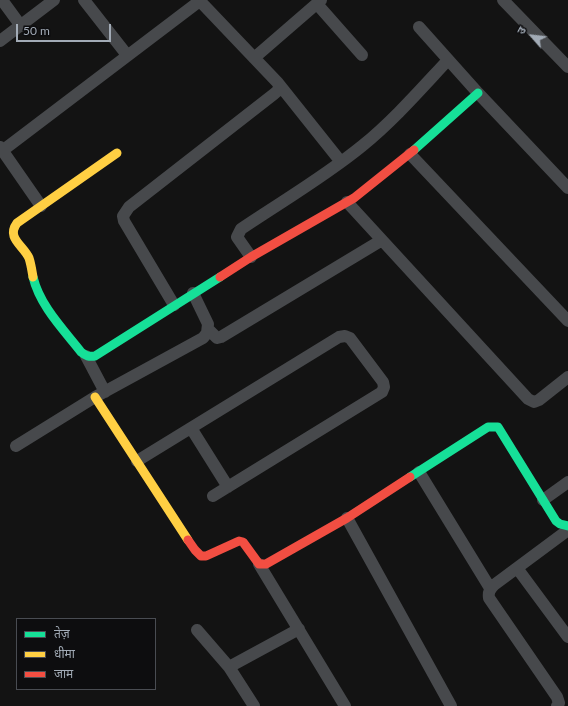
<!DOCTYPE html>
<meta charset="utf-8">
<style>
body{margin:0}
#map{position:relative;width:568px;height:706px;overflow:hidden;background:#131313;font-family:Lato,"Noto Sans Devanagari",sans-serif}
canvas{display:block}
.legend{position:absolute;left:16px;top:618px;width:140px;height:72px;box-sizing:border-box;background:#0d0d0f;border:1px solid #494c52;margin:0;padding:5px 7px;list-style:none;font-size:12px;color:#a2abb6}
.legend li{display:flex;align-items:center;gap:8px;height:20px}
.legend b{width:20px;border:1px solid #494c52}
.north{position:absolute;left:512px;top:16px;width:40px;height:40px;-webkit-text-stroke:3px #0d0d0f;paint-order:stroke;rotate:298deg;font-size:11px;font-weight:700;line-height:16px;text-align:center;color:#a2abb6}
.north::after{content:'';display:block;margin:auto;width:14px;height:18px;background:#a2abb6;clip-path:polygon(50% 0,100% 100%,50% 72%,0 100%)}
.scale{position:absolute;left:16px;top:24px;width:95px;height:18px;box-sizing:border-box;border:2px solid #a2abb6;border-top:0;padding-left:5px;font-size:12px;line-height:14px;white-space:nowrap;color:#a2abb6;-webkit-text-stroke:3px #0d0d0f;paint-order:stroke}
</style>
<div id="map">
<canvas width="568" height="706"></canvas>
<ul class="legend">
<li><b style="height:5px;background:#16e098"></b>तेज़</li>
<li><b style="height:5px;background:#ffcf43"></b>धीमा</li>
<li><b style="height:5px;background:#f24e42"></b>जाम</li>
</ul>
<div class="north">उ</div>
<div class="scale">50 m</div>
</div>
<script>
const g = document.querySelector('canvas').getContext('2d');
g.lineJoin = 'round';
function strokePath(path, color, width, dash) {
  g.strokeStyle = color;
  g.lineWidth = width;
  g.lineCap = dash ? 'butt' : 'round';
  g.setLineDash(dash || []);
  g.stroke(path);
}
const street = new Path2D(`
 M2,0l19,26
 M84,0l43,55
 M503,0l65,67
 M317,4l45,51
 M419,27l59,66 90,95
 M0,41l54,-41
 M254,58l67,-58
 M278,83l63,79
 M0,147l41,59
 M2,151l199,-151
 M410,154l158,167
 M347,202l181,197 6,3 5,-2 29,-23
 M251,257l-14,-20 4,-8c40,-27 83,-52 121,-83 31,-25 58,-56 86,-86
 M174,305l-50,-84 -1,-5 6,-9 145,-113c4,-3 6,-5 4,-11l-79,-83
 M208,329l9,9 4,-1 161,-97
 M86,356l19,36
 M191,428l37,59
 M16,446l79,-49 108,-59 4,-5 1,-9 -15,-31
 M137,461l202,-124 6,-1 5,2 33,44 1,5 -2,5 -169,104
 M419,472l71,116
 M543,500l25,-18
 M347,518l104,188
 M259,564l86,142
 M517,568l51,69
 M197,630l32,37 25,39
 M229,667l70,-38
 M557,706l2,-3 -2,-6 -68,-99c-1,-6 1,-9 5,-13l74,-55`);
const fast = new Path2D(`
 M414,150l64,-57
 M33,277c7,29 30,52 48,75 5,4 8,5 14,4l125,-79
 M410,477l78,-50h10l58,94 4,3 8,2`);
const slow = new Path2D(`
 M33,277c-1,-6 -2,-13 -4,-19 -6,-13 -23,-20 -12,-35l100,-70
 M95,397l93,143`);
const jam = new Path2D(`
 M220,277l31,-20 103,-59 60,-48
 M188,540l7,10 6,6h5l33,-15 4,1 16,22h7l81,-46 63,-41`);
strokePath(street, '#47494c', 12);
strokePath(fast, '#16e098', 9);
strokePath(slow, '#ffcf43', 9);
strokePath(jam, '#f24e42', 9);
</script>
